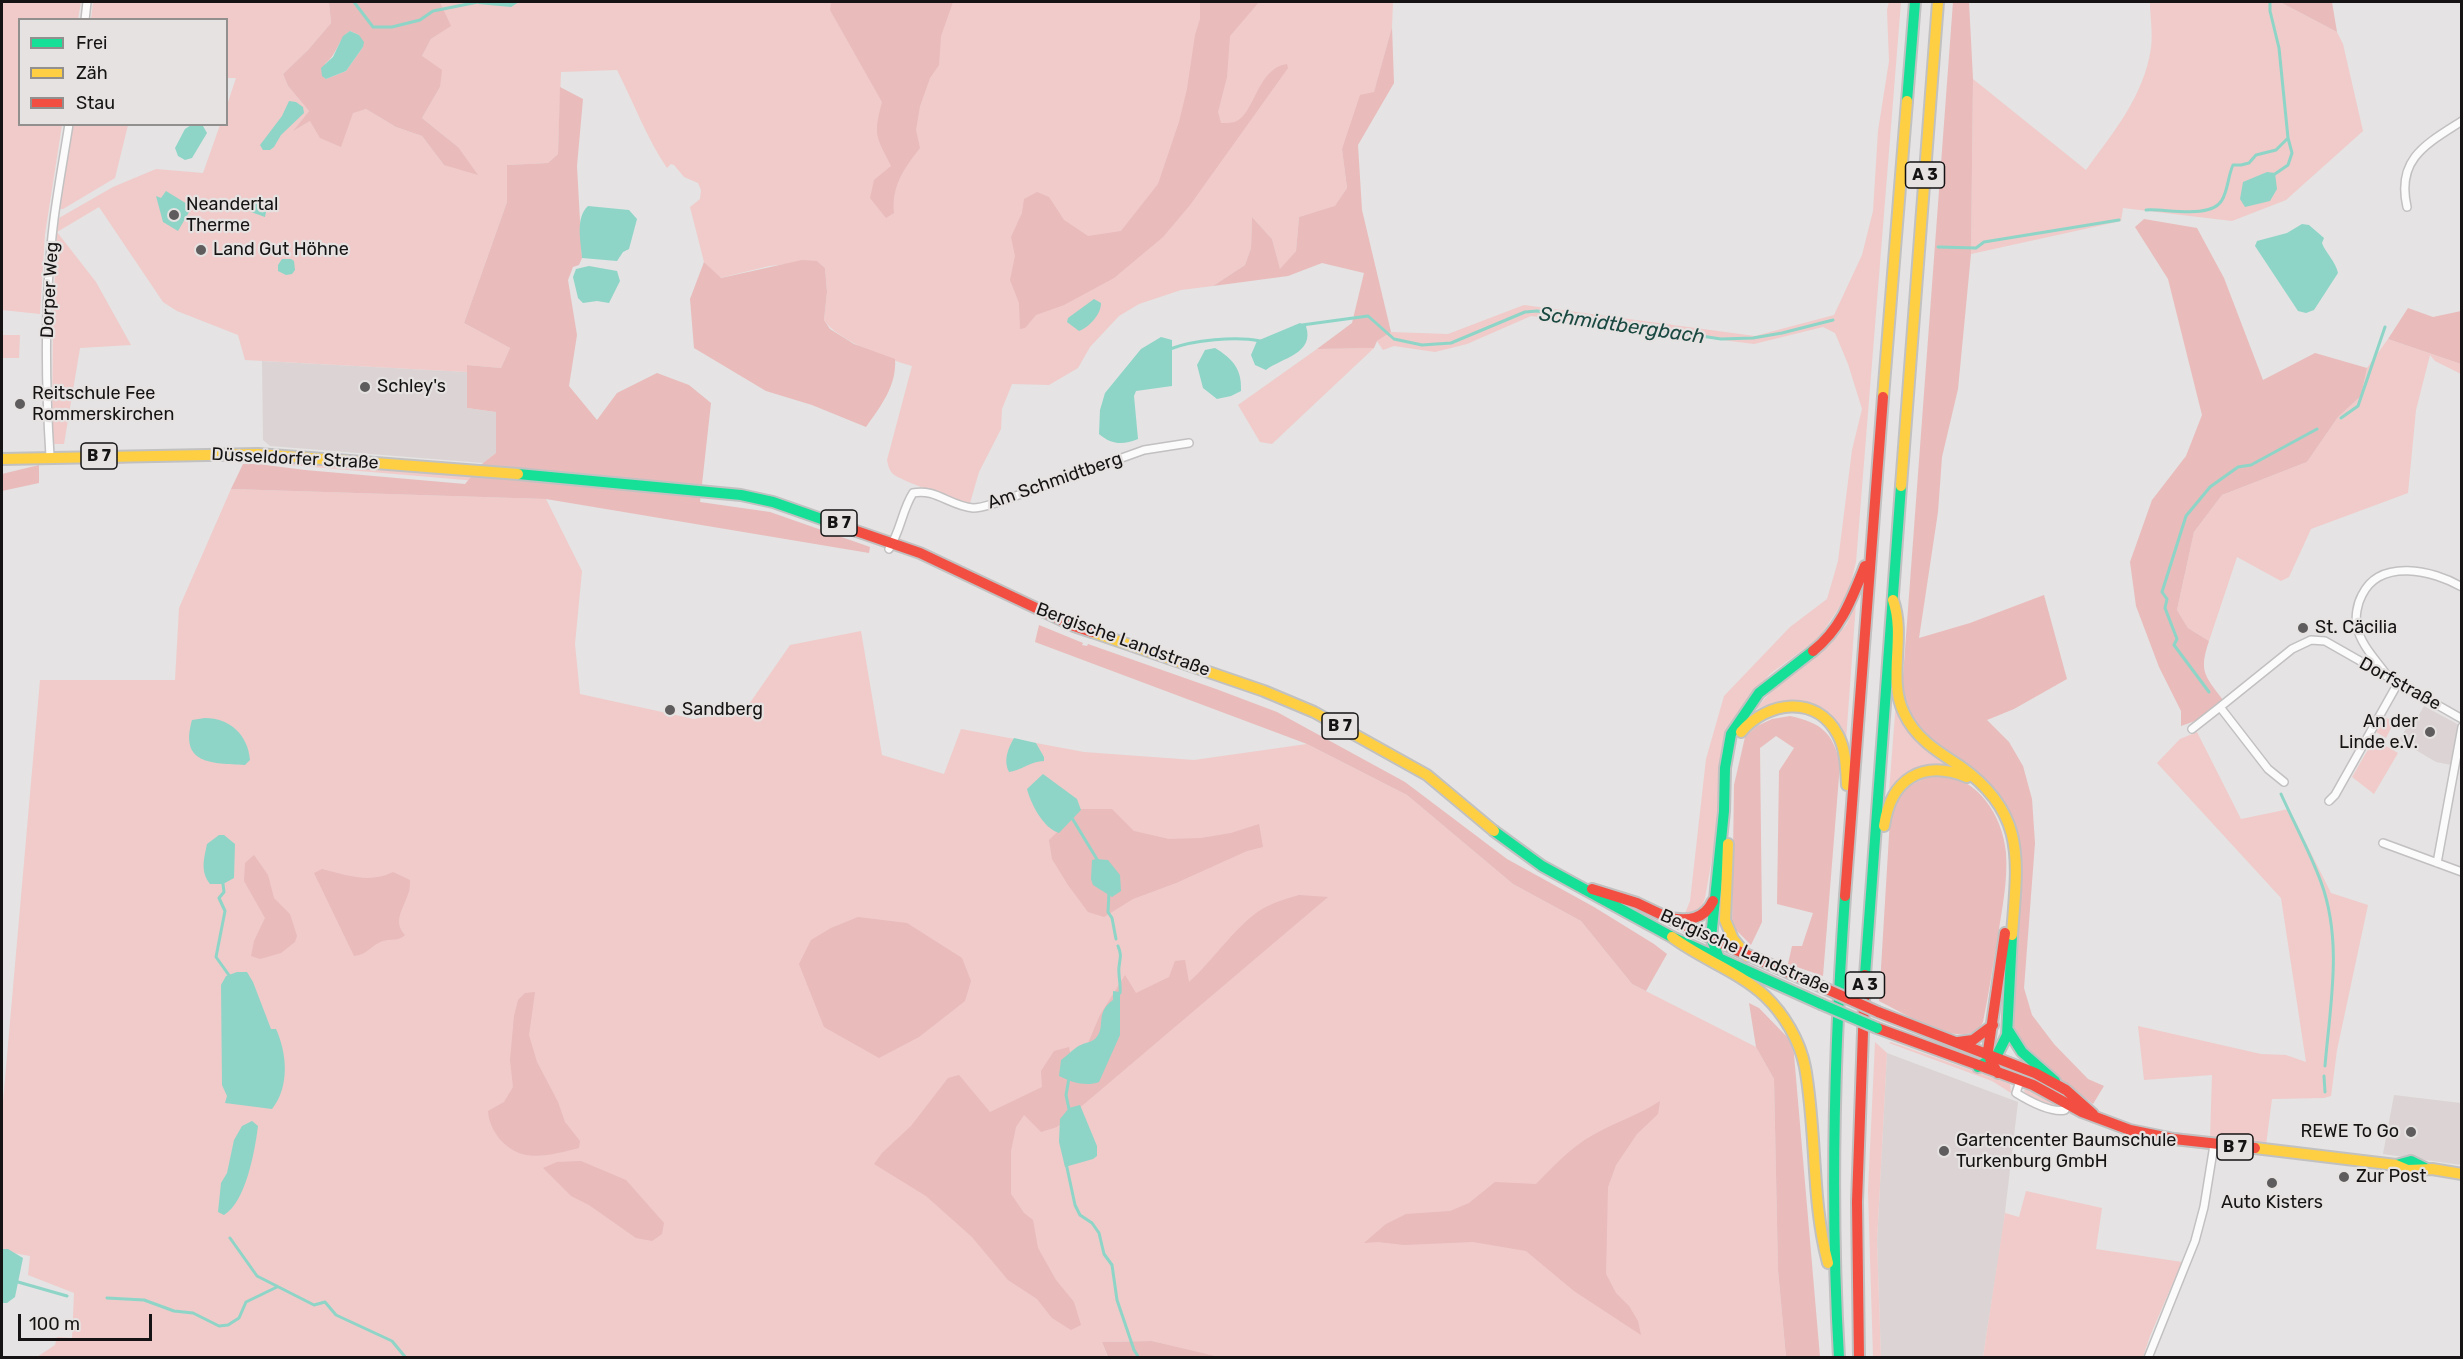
<!DOCTYPE html>
<meta charset="utf-8">
<style>
body{margin:0}
#map{position:relative;width:2463px;height:1359px;overflow:hidden;background:#e5e3e3;font-family:Rubik,sans-serif}
canvas{display:block}
.frame{position:absolute;inset:0;border:3px solid #151313;pointer-events:none}
.legend{position:absolute;left:18px;top:18px;width:210px;height:108px;box-sizing:border-box;background:#e6e2e2;border:2px solid #928f8f;margin:0;padding:8px 10px;list-style:none;font-size:18px;color:#151313}
.legend li{display:flex;align-items:center;gap:12px;height:30px}
.legend b{width:30px;border:2px solid #928f8f}
.scale{position:absolute;left:18px;top:1314px;width:134px;height:27px;box-sizing:border-box;border:3px solid #151313;border-top:0;padding-left:8px;font-size:18px;line-height:21px;white-space:nowrap;color:#151313;-webkit-text-stroke:4px #e6e2e2;paint-order:stroke}
</style>
<div id="map">
<canvas width="2463" height="1359"></canvas>
<div class="frame"></div>
<ul class="legend">
<li><b style="height:8px;background:#16e098"></b>Frei</li>
<li><b style="height:8px;background:#ffcf43"></b>Zäh</li>
<li><b style="height:8px;background:#f24e42"></b>Stau</li>
</ul>
<div class="scale">100 m</div>
</div>
<script>
const g = document.querySelector('canvas').getContext('2d');
g.lineJoin = 'round';
function paint(path, color) {
  g.fillStyle = color;
  g.fill(path, 'evenodd');
}
function strokePath(path, color, width, dash) {
  g.strokeStyle = color;
  g.lineWidth = width;
  g.lineCap = dash ? 'butt' : 'round';
  g.setLineDash(dash || []);
  g.stroke(path);
}
function label(font, color, halo, rows, align = 'center') {
  g.font = font + ' Rubik,sans-serif';
  g.lineWidth = 4.5;
  g.setLineDash([]);
  g.textBaseline = 'middle';
  g.strokeStyle = halo;
  g.fillStyle = color;
  for (const [text, x, y, turn = 0] of rows) {
    g.save();
    g.translate(x, y);
    g.rotate((+turn || 0) * Math.PI / 180);
    g.textAlign = isNaN(turn) ? turn : align;
    if (halo) g.strokeText(text, 0, 0);
    g.fillText(text, 0, 0);
    g.restore();
  }
}
const built = new Path2D(`
 M262,361l205,11v36l29,4v41l-13,10 -213,-17 -7,-6z
 M2424,706l35,19 -8,40 -15,-3 -37,-22 10,-16 4,1z
 M1887,1053l131,49 -15,127 -20,128 -102,1 -4,-117z
 M2394,1095l67,8v62l-78,-11z`);
const green = new Path2D(`
 M2,2h79l-3,17 -58,1v104l42,1 -17,109 -5,80 -38,-4z
 M93,2h236l2,21 -23,27 -25,24 5,12 21,25 -15,19 16,-9 56,-12 30,18 26,9 22,29 14,-18 -36,-29 18,-31 -18,-31 9,-17 19,-13 -10,-24h953l-1,25 -18,66 -32,56 5,39 -12,19 -36,10 -3,34 -16,19 -8,-31 -20,-22 -1,31 -6,17 -32,21 -32,4 -42,14 -20,12 -29,31 -12,21 -29,17 -37,-1 -10,25 -1,20 -22,43 -9,31c-10,-1 -71,-23 -77,-29 -4,-4 -5,-9 -6,-14l25,-94c-24,-7 -74,-25 -88,-46l3,-28 -2,-24 -8,-7 -48,5 -49,12 -16,-16 -14,-55 10,-8 1,-9 -3,-7 -14,-6 -10,-12 -3,-1 -4,4c-21,-31 -33,-65 -50,-98l-56,2 -3,82 -10,9 -41,2v37l-43,121 46,25 -9,20 -34,-3v7l-222,-12 -7,-25 -61,-24 -14,-9 -64,-95 -42,25 39,50 35,63 -51,3 -16,96h-12l1,-128 4,-85 2,-13 54,-31 43,-18 47,4 17,-48 6,-1 1,-19 9,-27h-9l-1,-58 -135,-1z
 M1889,2h12l-45,560 -8,32 -29,44 -49,36 -32,38 -11,22 -13,113 -9,51 -5,13 -16,5 6,-15 16,-142 18,-63 66,-69 37,-28 11,-38 14,-111 10,-41 -14,-45 -13,-31 -12,-6 -69,17 -223,-28 -64,28 -32,8 -41,-6 -11,4 -6,-9 14,-9 57,2 76,-29 231,31 79,-21 28,-60 11,-44 5,-80 11,-70 -2,-51z
 M2150,2h130l57,30 6,12 20,87 -77,69 -54,21 -109,-13 -2,13 -150,33 2,-175 113,91c27,-37 58,-74 65,-122 2,-15 -1,-32 -1,-46z
 M73,125h55l-13,53 -52,31h-4z
 M2,335h18l-1,23h-17z
 M2388,339l73,25v10l-26,-13 -5,-6 -14,55 -8,83 -97,36 -22,48 -8,4 -44,-24 -28,84 -21,-13 -11,-18 17,-78 28,-37 85,-33 31,-45 23,-21 6,-28z
 M1374,348l-102,96 -12,-2 -22,-37 79,-56z
 M163,460l-45,4 -54,-1z
 M267,460l391,31 -134,-6 -235,-20z
 M231,489l315,10 36,72 -7,73 5,50 114,25 51,-9 45,-65 71,-14 21,124 62,19 17,-45 123,23 110,8 113,-16 100,51 106,89 68,37 51,63 124,63 18,32 4,191 8,87 -567,1 -67,-17 -50,1 6,16 -1071,-1 18,-12 2,-8 15,1 2,-45 -46,-18 2,-19 -28,-5v-138l38,-433h135l4,-72z
 M1856,603l-10,137c-5,-8 -11,-23 -18,-28 -24,-17 -49,-12 -74,-2l26,-27 49,-38 18,-21z
 M1896,701l55,65 -62,26z
 M2385,717l9,5 -8,16 -10,-6z
 M2197,732l44,87 48,-10 42,84 37,12 -31,145 -6,46 -7,2 -52,1 -6,46 -56,-6 2,-64 -68,5 -6,-54 123,28 25,1 20,7 -25,-164 -124,-135 23,-24z
 M2374,739l24,14 -24,41 -22,-17z
 M1875,1042l12,11 -10,188 4,117 -8,-1 -5,-166z
 M1891,1042l119,42 1,9 -19,-12 -103,-38z
 M2025,1089l29,14 -1,2 -23,-8 -6,-6z
 M2026,1191l76,17 -6,41 86,13 -32,74 -7,21h-160l22,-144 14,4z`);
const forest = new Path2D(`
 M329,2h111l11,24 -20,13 -9,17 20,14 -2,17 -18,31 36,29 20,28 -34,-10 -22,-29 -26,-9 -30,-18 -13,4 -12,34 -21,-9 -10,-17 -17,10 16,-20 -21,-25 -5,-12 25,-24 23,-27zM350,31l9,4 4,12 -17,24 -20,8 -1,-15c12,-9 13,-25 25,-33z
 M831,2h122l-12,34 -2,29 -9,13 -10,28 -4,24 4,18c-16,20 -29,39 -26,65l-8,5 -16,-20 4,-18 17,-14c-15,-30 -18,-30 -9,-64l-52,-92z
 M1200,2h59l-29,34 -3,41 -9,35 3,11c4,0 10,0 14,-1 20,-8 22,-54 52,-58l1,4 -98,137 -27,32 -49,41 -50,27 -28,10 -11,13 -5,1 -1,-26 -9,-23 5,-24 -4,-19 11,-24 2,-14 13,-7 12,5 15,23 24,16 33,-5 37,-47 21,-62 8,-33 8,-54 5,-16z
 M1953,2h16l4,77 -2,175 -13,135 -16,68 -4,55 -19,126 51,-15 74,-28 23,84 -53,30 -27,11 22,22 14,24 9,33 3,44 -11,145 8,27 22,29 34,35 16,7 -11,18 -65,-50 -15,-22v-208l-94,-96 -8,-15 -9,-23z
 M2280,2h52l5,30z
 M1392,27l2,56 -36,62 4,65 29,122 -14,9 -3,7 -57,1 35,-26 12,-50 -42,-10 -34,13 -75,10 32,-21 6,-17 1,-31 20,22 8,30 16,-18 3,-34 36,-11 12,-18 -5,-39 18,-54 14,-3z
 M560,87l23,12 -6,67 5,92 -3,7 -6,2 -5,13 9,55 -8,51 28,34 20,-27 40,-20 32,12 22,18 -11,99 70,10 100,35 -1,6 -323,-54 -315,-10 12,-25h15l47,6 160,14 18,-21 13,-10v-41l-29,-4v-43l34,3 9,-20 -46,-25 43,-121v-37l41,-2 10,-9z
 M2144,219l53,9 27,50 39,102 52,-27 52,15 -6,28 -23,21 -31,45 -85,33 -28,37 -17,78 11,18 21,13c-10,30 -5,34 14,59l-28,21 -14,5v-15l-22,-44 -23,-61 -6,-44 22,-62 34,-44 16,-41 -34,-136 -33,-52z
 M802,260l15,1 8,7 2,24 -3,28 6,9 24,15 41,15c2,26 -14,47 -29,68l-54,-22 -46,-14 -72,-43 -4,-49 14,-37 17,16z
 M2408,308l25,9 28,-6v53l-73,-25z
 M39,465v18l-37,8v-17z
 M1039,625l44,18 -1,2 5,1 1,-2 128,45 61,23 31,17 97,53 102,77 87,48 60,37 13,10 -21,37 -14,-7 -51,-63 -68,-37 -106,-89 -100,-51 -272,-102z
 M1790,716c31,7 43,16 50,48l-17,212 -35,-12 4,-18h10l11,-33 -36,-9 2,-133 15,-23 -18,-12 -16,12 2,174 -11,23 -19,-19 2,-141 11,-48 12,-11 15,-7z
 M1937,775c40,0 66,41 69,78 2,28 -4,55 -8,83 -5,28 -9,57 -15,86 -15,33 -81,-10 -104,-21l11,-182c7,-27 19,-37 47,-44z
 M1081,809h31l22,22 35,8 32,-1 30,-5 28,-9 4,23 -16,4 -71,32 -43,16 -29,18 -16,-5 -20,-27 -16,-26 -3,-19z
 M254,855l14,20 6,23 16,16 7,22 -2,6 -14,11 -21,6 -9,-3 3,-15 11,-23 -21,-37 1,-18z
 M322,869c24,6 48,15 71,3l17,8c0,4 0,10 -2,14 -4,14 -16,27 -3,41 -8,7 -12,3 -22,6 -12,4 -14,13 -29,15l-40,-83z
 M1299,895l29,2 -271,230 -16,5 -17,-17 -8,12 -5,24v43l13,19 9,7 5,28 18,32 18,22 7,23 -10,5 -19,-12 -15,-19 -29,-19 -36,-43 -46,-41 -52,-32 8,-11 29,-27 37,-48 11,-3 31,37 52,-25 -1,-16 13,-20 15,-4 5,29 26,-61 25,-40 11,18 33,-16 6,-16 10,-1 4,22c24,-21 52,-64 79,-76 10,-5 21,-8 31,-11z
 M858,917l49,6 55,35 9,23 -6,20 -46,36 -40,21 -55,-31 -25,-63 12,-24 20,-12z
 M535,992l-6,43 8,27 21,40 7,20 15,19 -1,7c-16,4 -37,10 -53,7 -21,-4 -37,-25 -38,-44l16,-9 9,-15 -3,-27 4,-44 4,-16 7,-7z
 M1749,1003l10,5 34,35 27,314h-34l-8,-87 -4,-191 -18,-32z
 M1660,1101l-2,13 -21,20 -21,31 -8,22 -2,87 10,19 13,13 9,15 3,14 -67,-44 -48,-40 -53,-9 -69,3 -26,-3 -14,1 22,-19 20,-10 44,-3 19,-8 26,-21 41,2c18,-18 35,-37 57,-49 22,-13 46,-20 67,-34z
 M581,1161l45,19 38,43 -2,11 -10,7 -16,-3 -47,-33 -18,-9 -28,-28 14,-6z
 M1152,1341l67,16h-111l-6,-15z`);
const water = new Path2D(`
 M479,2h40l-8,5 -33,-3z
 M350,31l9,4 5,7 -1,5 -17,24 -20,8 -4,-3 -1,-8 12,-11 10,-21z
 M289,101l7,1 7,5 1,6 -23,22 -7,12 -4,3h-7l-3,-5 22,-29z
 M191,125l12,1 4,7 -15,25 -7,2 -7,-4 -3,-8 10,-19z
 M2267,172l8,1 2,16 -7,12 -25,6 -5,-8 3,-17z
 M166,191l26,16 -14,24 -15,-9 -7,-26 5,2z
 M253,201l7,3 6,8 -1,5 -14,-5 -3,-7z
 M588,206l41,4 8,9 -8,30 -6,3 -6,9 -35,-3c-1,-17 -7,-40 6,-52z
 M2302,224l7,1 15,13 -2,5c3,9 14,19 16,30l-24,37 -8,3 -8,-2 -43,-65 2,-5 30,-8z
 M282,259h9l3,2 1,9 -3,4 -6,1 -8,-4v-6z
 M589,266l28,5 3,10 -11,22 -12,-2 -14,2 -5,-5 -5,-21 3,-8z
 M1094,299l7,4c0,12 -12,24 -22,28l-12,-9 1,-4z
 M1300,323l6,3c9,28 -25,32 -40,44l-11,-5 -4,-10 6,-14z
 M1161,337l11,3v46l-36,5 -2,5 4,43c-15,6 -26,6 -39,-5l1,-24 5,-17 36,-44z
 M1215,348c18,11 27,21 26,43l-10,5 -14,3 -14,-11 -6,-23 8,-15z
 M205,718c25,0 43,17 45,42l-5,5c-33,-2 -66,0 -53,-45z
 M1014,738l22,5 8,14v4c-13,0 -22,9 -35,11 -6,-11 -1,-24 5,-34z
 M1043,774l34,25 4,11 -22,23c-16,-5 -28,-29 -32,-44z
 M219,835h5l11,9 -1,34 -11,6h-13c-10,-13 -6,-25 -3,-40z
 M1096,859l12,1 12,15 1,16 -9,6 -19,-12 -2,-6 1,-19z
 M237,972h10l6,10 18,47h5c11,24 14,58 -4,80l-47,-6 2,-7 -5,-11 -1,-100 5,-9z
 M1113,991l7,1v43l-21,47c-13,5 -28,0 -40,-6l2,-16c6,-4 10,-9 16,-13 5,-4 13,-4 18,-8 12,-12 -1,-26 18,-39z
 M1080,1105l17,41v10l-4,3 -28,8 -6,-25 1,-23 9,-11z
 M252,1121l6,5c-3,24 -12,76 -34,89l-6,-3 3,-29 6,-10 7,-33 8,-14z
 M2,1249h6l15,9 -8,39 -8,6h-5z`);
const stream = new Path2D(`
 M354,2l19,25h19l28,-7 13,-9 45,-9
 M2270,2v9l9,37 9,90 4,15 -4,12 -16,11
 M2146,210c18,-2 65,10 76,-10 6,-10 6,-24 11,-35h8l8,-2 7,-8 20,-5 12,-12
 M1938,247l38,1 8,-6 135,-22
 M1300,327l2,-2 66,-9 26,23 28,6 29,-2 74,-31 12,-1 184,28 32,-1 29,-5 51,-13
 M1170,349c23,-9 66,-13 90,-8
 M2341,418l17,-12 27,-79
 M2209,692l-35,-47 3,-6 -12,-31 2,-9 -5,-7 24,-76 24,-29 28,-20 13,-2 66,-36
 M2281,794c13,29 29,58 40,88 22,60 9,123 4,184
 M1072,818l26,43
 M223,884l1,8 -5,6 6,13 -9,46 15,21
 M1109,892l-1,20 4,6 4,21
 M1118,946c4,10 2,11 1,21 -1,8 2,17 1,26
 M2324,1076l1,16
 M1069,1109l-3,-14 3,-17
 M1066,1163l9,42 5,10 12,8 7,10 5,21 8,11 5,35 17,50 5,8
 M230,1238l27,38 57,29 11,-3 11,13 56,26 14,17
 M18,1282l49,14
 M107,1298l37,2 30,11 19,2 26,13 9,-1 11,-7 7,-16 31,-15`);
const street = new Path2D(`
 M85,20l2,-18
 M2407,207c-11,-48 19,-63 55,-86
 M50,456c-5,-78 -6,-158 4,-237 4,-31 10,-63 15,-95
 M889,549c12,-19 13,-39 24,-56 22,-5 37,13 60,15 8,0 16,-3 23,-5l148,-53 45,-7
 M2386,674c-10,-14 -25,-29 -29,-47 -2,-10 0,-23 5,-32 18,-37 71,-25 100,-8
 M2192,729l28,-22
 M2284,782l-16,-13 -48,-62 72,-58 19,-9 14,1 137,78
 M2329,801l6,-6 63,-112
 M2383,843l79,29
 M2437,863l25,-136
 M2020,1081l-4,12c13,8 34,20 49,17l5,-8
 M2148,1358l47,-117 9,-34 10,-62`);
const fast = new Path2D(`
 M1907,101l8,-99
 M518,474l223,21 32,7 60,21
 M1494,831l48,35 130,71 149,67
 M1719,958l-8,-20 13,-127 1,-43 6,-34 28,-41 54,-42
 M1865,975l36,-489
 M2008,1030l14,22 33,29
 M1978,1067l19,-12 10,-20 5,-100
 M2396,1165l15,-4 14,7
 M1839,1358c-9,-154 -5,-308 6,-462`);
const slow = new Path2D(`
 M1883,397l24,-296
 M2,459l256,-5 260,20
 M1901,486l37,-484
 M1893,600c13,37 -6,79 11,113 11,25 34,39 56,53 68,48 57,96 52,169
 M1092,632l172,59 50,21 113,63 67,56
 M1741,732c26,-31 76,-38 97,3 8,15 8,33 9,50
 M1884,826c7,-47 38,-67 83,-49
 M1728,844l-3,76 8,19 14,17
 M1672,937c29,22 66,34 93,59 19,18 35,45 40,71 12,65 6,132 23,196
 M2255,1148l141,17 12,5 24,-1 30,5`);
const jam = new Path2D(`
 M833,523l87,30 154,73 18,6
 M1813,651c28,-22 39,-53 52,-85
 M1592,889l45,14 99,47 86,37
 M1845,896l38,-499
 M1669,918c19,3 35,2 44,-17
 M1878,1012l157,61 31,17 27,24
 M1877,1028l156,57 49,27 48,18 44,9 81,9
 M1958,1042l15,-2 20,-15
 M1998,1073l-7,-11 -3,-11 17,-118
 M1859,1358l-2,-156 8,-227`);
const fastBridge = new Path2D(`
 M1821,1004l56,24`);
const jamBridge = new Path2D(`
 M1822,987l56,25`);
const markers = [
 [174,215,6,"#5e5c5c"],
 [201,250,6,"#5e5c5c"],
 [365,387,6,"#5e5c5c"],
 [20,404,6,"#5e5c5c"],
 [2303,628,6,"#5e5c5c"],
 [670,710,6,"#5e5c5c"],
 [2430,732,6,"#5e5c5c"],
 [2411,1132,6,"#5e5c5c"],
 [1944,1151,6,"#5e5c5c"],
 [2344,1177,6,"#5e5c5c"],
 [2272,1183,6,"#5e5c5c"]
];
const shields = [
 [1925,175,39],
 [99,456,36],
 [839,523,36],
 [1340,726,36],
 [1865,985,39],
 [2235,1147,36]
];
const shieldNames = [
 ["A 3",1925,175],
 ["B 7",99,456],
 ["B 7",839,523],
 ["B 7",1340,726],
 ["A 3",1865,985],
 ["B 7",2235,1147]
];
const poiNames = [
 ["Neandertal",186,205],
 ["Therme",186,226],
 ["Land Gut Höhne",213,250],
 ["Schley's",377,387],
 ["Reitschule Fee",32,394],
 ["Rommerskirchen",32,415],
 ["St. Cäcilia",2315,628],
 ["Sandberg",682,710],
 ["An der",2418,722,"right"],
 ["Linde e.V.",2418,743,"right"],
 ["REWE To Go",2399,1132,"right"],
 ["Gartencenter Baumschule",1956,1141],
 ["Turkenburg GmbH",1956,1162],
 ["Zur Post",2356,1177],
 ["Auto Kisters",2272,1203,"center"]
];
const streetNames = [
 ["Dorper Weg",50,290,-87],
 ["Düsseldorfer Straße",295,459,3],
 ["Am Schmidtberg",1055,481,-19],
 ["Bergische Landstraße",1123,640,20],
 ["Dorfstraße",2400,684,29],
 ["Bergische Landstraße",1745,952,24]
];
const waterNames = [
 ["Schmidtbergbach",1622,326,8]
];
paint(built, '#dcd4d4');
paint(green, '#f0cbca');
paint(forest, '#e9bbbb');
paint(water, '#8ed5c8');
strokePath(stream, '#8ed5c8', 3);
strokePath(street, '#c2c0c0', 10);
strokePath(fast, '#c2c1c1', 14);
strokePath(slow, '#c2c1c1', 14);
strokePath(jam, '#c2c1c1', 14);
strokePath(street, '#fbfbfb', 7);
strokePath(fast, '#16e098', 10);
strokePath(slow, '#ffcf43', 10);
strokePath(jam, '#f24e42', 10);
strokePath(fastBridge, '#c2c1c1', 14, []);
strokePath(jamBridge, '#c2c1c1', 14, []);
strokePath(fastBridge, '#16e098', 10);
strokePath(jamBridge, '#f24e42', 10);
for (const [x, y, r, color] of markers) {
  const dot = new Path2D();
  dot.arc(x, y, r, 0, 2 * Math.PI);
  g.fillStyle = color;
  g.fill(dot);
  strokePath(dot, '#e6e2e2', 2);
}
for (const [x, y, w] of shields) {
  const box = new Path2D();
  box.roundRect(x - w / 2, y - 13, w, 26, 4.5);
  g.fillStyle = '#e6e2e2';
  g.fill(box);
  strokePath(box, '#151313', 1.5);
}
label('bold 16px', '#151313', null, shieldNames);
label('18px', '#151313', '#e6e2e2', poiNames, 'left');
label('18px', '#151313', '#e6e2e2', streetNames);
label('italic 20px', '#1b4941', '#e6e2e2', waterNames);
</script>
